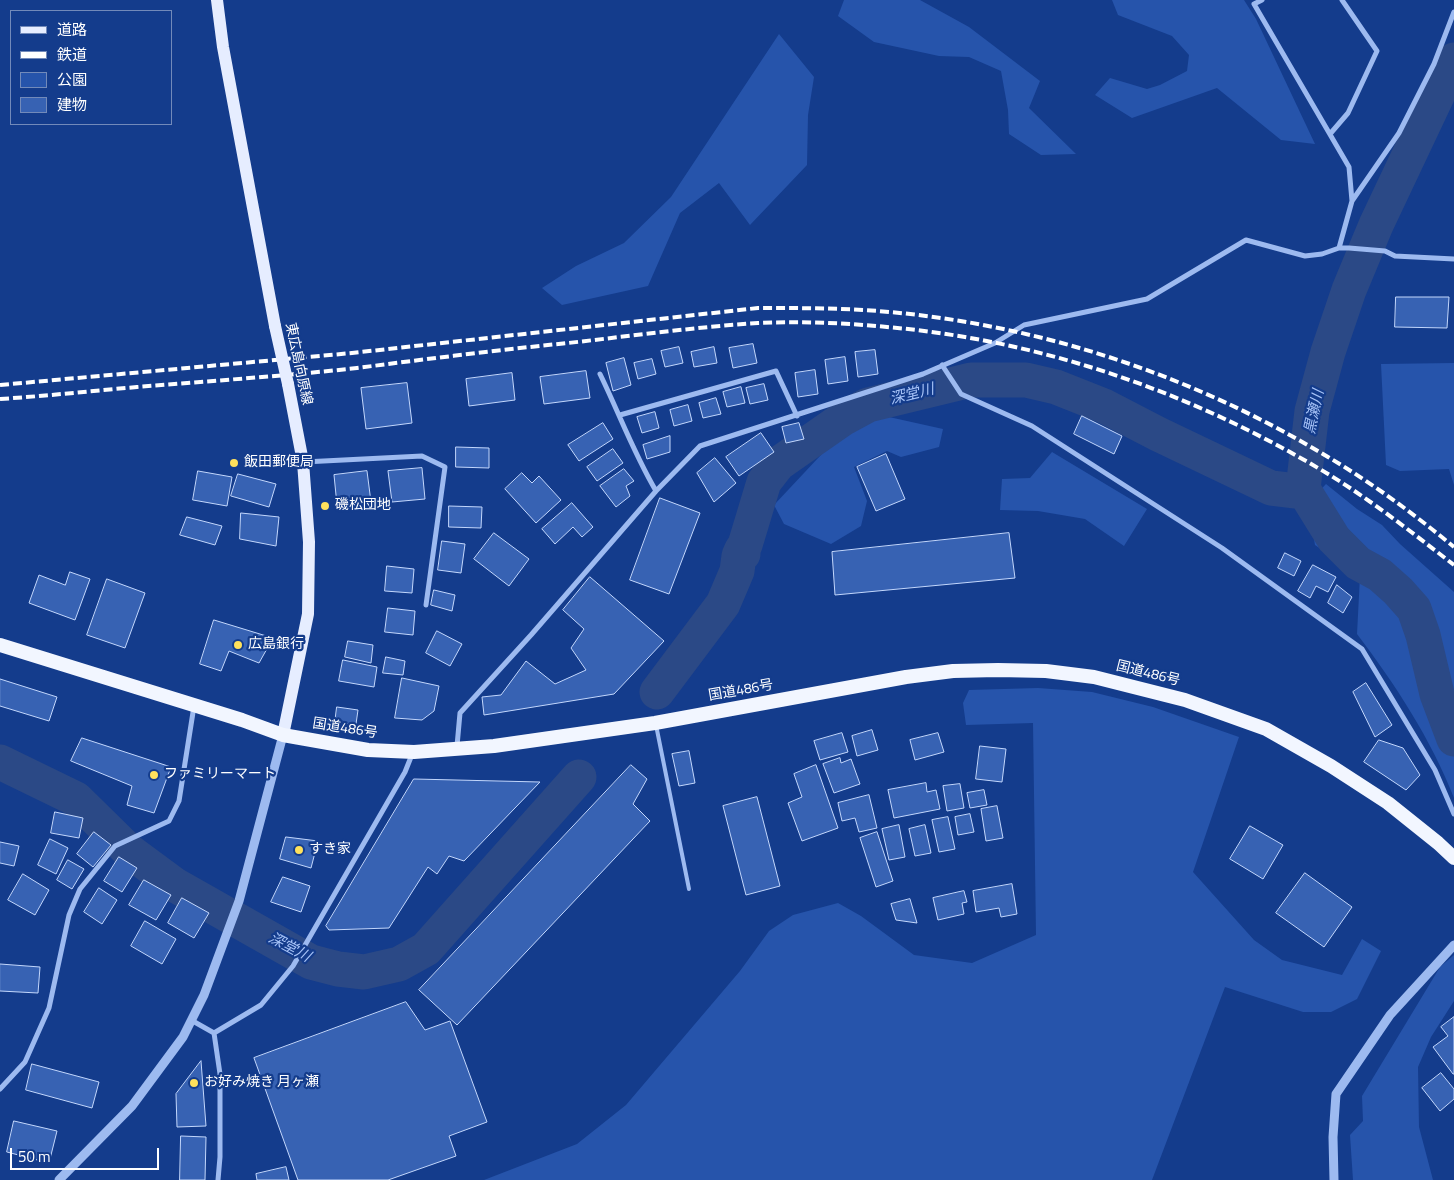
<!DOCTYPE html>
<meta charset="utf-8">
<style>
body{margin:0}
#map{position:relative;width:1454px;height:1180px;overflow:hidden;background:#143c8c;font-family:"Titillium Web","Noto Sans JP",sans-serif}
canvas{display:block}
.legend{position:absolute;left:10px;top:10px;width:162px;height:115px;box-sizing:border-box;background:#143c8c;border:1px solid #728aba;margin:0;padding:6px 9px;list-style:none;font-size:15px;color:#fff}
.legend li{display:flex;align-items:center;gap:10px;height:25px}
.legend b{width:25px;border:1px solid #728aba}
.scale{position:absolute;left:10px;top:1148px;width:149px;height:22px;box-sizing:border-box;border:2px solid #fff;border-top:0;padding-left:6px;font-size:15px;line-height:18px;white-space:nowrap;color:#fff;-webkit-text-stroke:4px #143c8c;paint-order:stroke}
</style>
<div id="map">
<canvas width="1454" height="1180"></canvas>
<ul class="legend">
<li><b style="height:6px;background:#e6edff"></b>道路</li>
<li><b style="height:6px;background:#fff"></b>鉄道</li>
<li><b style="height:14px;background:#2654ab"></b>公園</li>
<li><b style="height:14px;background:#3762b3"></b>建物</li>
</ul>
<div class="scale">50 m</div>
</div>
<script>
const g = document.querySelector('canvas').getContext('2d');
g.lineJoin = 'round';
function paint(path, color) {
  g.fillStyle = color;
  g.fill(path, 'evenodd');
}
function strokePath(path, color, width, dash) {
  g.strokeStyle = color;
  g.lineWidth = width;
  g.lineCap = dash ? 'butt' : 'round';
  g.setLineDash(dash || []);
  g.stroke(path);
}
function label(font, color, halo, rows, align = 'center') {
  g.font = font + ' "Titillium Web","Noto Sans JP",sans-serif';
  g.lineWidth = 4.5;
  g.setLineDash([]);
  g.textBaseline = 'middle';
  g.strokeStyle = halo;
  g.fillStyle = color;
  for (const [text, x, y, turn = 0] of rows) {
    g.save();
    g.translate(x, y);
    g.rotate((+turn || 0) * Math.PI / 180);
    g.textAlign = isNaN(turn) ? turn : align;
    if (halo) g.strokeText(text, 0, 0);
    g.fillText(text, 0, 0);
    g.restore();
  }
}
const green = new Path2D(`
 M844,0h76l49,27 71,54 -11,27 47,46 -35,1 -32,-21 -1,-24 -7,-39 -32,-14 -30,-1 -65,-14 -36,-26z
 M1112,0h132l12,19 59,125 -34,-4 -64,-52 -85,30 -37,-23 15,-17 37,11 13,-4 27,-14 2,-16 -17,-19 -54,-21z
 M779,34l35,43 -6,38 -1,50 -57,60 -31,-42 -39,30 -32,73 -86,19 -20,-17 34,-22 48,-23 47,-46z
 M1454,363v122l-5,-16 -49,2 -14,-6 -5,-101z
 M880,415l63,14 -4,18 -38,10 -14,-6 -33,16 13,34 -6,25 -30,18 -47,-20 -10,-19 75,-80z
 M1052,452l95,57 -23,37 -39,-27 -47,-8 -38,-1 2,-31 28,-1z
 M1326,484l31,25 25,16 18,19 54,48v206c-23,-59 -59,-114 -97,-164l3,-58 -45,-31 -7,-42z
 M1038,688l54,4 61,15 86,30 -46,135 61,68 28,20 60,15 20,-36 19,12 -24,48 -26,13h-28l-78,-25 -73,193h-668l93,-36 49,-39 114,-134 29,-40 24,-16 45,-12 23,13 53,39 58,8 64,-28 -3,-212 -67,2 -3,-22 6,-13z
 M1454,955v46l-23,36 -13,30 1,60 14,53h-80l-3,-45 13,-14 -1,-25 78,-129z`);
const river = new Path2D(`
 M1454,60l-78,165 -27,65 -21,62 -16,59 -9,78 31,50 24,24 22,12 18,16 16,18 9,26 14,59 17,45
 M657,692l66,-88 14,-33 2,-15 4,-2 -2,-3 4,-6 19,-63 14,-18 66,-46 24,-13 103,-25h55l30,7 48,19 54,28 113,54 25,3 7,-2
 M0,762l76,37 53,52 46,34 136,77 27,7 26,3 35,-8 27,-15 153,-172`);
const building = new Path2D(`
 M1396,297h53l-2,31 -52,-1z
 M753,344l4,19 -24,5 -4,-20z
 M679,347l4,16 -18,4 -4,-16z
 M714,347l3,16 -23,4 -3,-15z
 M875,350l3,24 -20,3 -3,-25z
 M845,357l3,24 -20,3 -3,-24z
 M624,358l7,27 -18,6 -7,-28z
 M652,359l4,15 -18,5 -4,-16z
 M815,370l3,24 -20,3 -3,-24z
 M586,371l4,27 -46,6 -4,-27z
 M512,373l3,27 -46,6 -3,-27z
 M407,383l5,40 -46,6 -5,-41z
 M764,384l4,16 -18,4 -4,-16z
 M741,387l4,16 -18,4 -4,-15z
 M716,398l5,16 -18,4 -4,-15z
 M688,405l4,16 -18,5 -4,-16z
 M655,412l4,16 -17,5 -5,-16z
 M1082,416l40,20 -8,18 -40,-20z
 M603,423l10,16 -34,22 -11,-16z
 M799,423l5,16 -18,4 -4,-16z
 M761,433l13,19 -35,24 -13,-19z
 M670,436v16l-23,7 -4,-14z
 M456,447l33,1v20l-33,-1z
 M613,449l10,14 -26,18 -10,-14z
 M886,454l19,45 -29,12 -19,-44z
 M715,458l21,25 -22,19 -17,-29z
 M422,468l3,31 -33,3 -4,-31z
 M624,469l10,12 -8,5 4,10 -14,11 -16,-21z
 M198,471l34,6 -5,29 -34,-6z
 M367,471l4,31 -34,3 -3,-30z
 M522,473l10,10 7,-7 22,24 -25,23 -31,-34z
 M238,474l38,10 -7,23 -38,-11z
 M660,498l40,15 -31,81 -39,-14z
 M572,503l21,24 -11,10 -9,-10 -18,17 -13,-15z
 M449,506l33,1 -1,21 -32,-1z
 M241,513l38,4 -3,29 -36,-7z
 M187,517l35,9 -7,19 -35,-10z
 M494,533l35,26 -20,27 -35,-27z
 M1009,533l6,45 -180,17 -3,-43z
 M442,541l23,3 -4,29 -23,-3z
 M1285,553l16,8 -7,15 -16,-8z
 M1313,565l23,12 -8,15 -12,-6 -6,12 -12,-7z
 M387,566l27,3 -2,24 -27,-2z
 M70,572l20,7 -15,41 -46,-17 10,-28 26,10z
 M590,577l74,64 -50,53 -130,21 -2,-18 19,-2 25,-34 29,23 31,-14 -15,-22 13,-19 -21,-19z
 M107,579l38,14 -20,55 -38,-13z
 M1337,585l15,12 -9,16 -15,-10z
 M434,590l21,5 -3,16 -21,-6z
 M388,608l27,3 -2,24 -28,-3z
 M214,620l59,18 -14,25 -30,-12 -8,20 -21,-7z
 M437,631l25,13 -12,22 -24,-13z
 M348,641l25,4 -2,18 -26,-6z
 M386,657l19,4 -2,14 -20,-2z
 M343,660l34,7 -3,20 -35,-6z
 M402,678l37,8 -5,25 -12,9 -27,-2z
 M0,679l57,18 -8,24 -49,-15z
 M1366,683l26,42 -17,12 -22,-45z
 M337,707l21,3 -2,14 -21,-1z
 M872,730l6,20 -21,6 -5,-20z
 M842,733l6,19 -28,8 -6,-19z
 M938,733l6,19 -29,8 -5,-20z
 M82,738l89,29 -17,46 -27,-8 5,-19 -61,-25z
 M1379,740l24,8 17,27 -14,15 -42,-28z
 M980,746l26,3 -4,33 -26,-3z
 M689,751l6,32 -16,3 -7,-32z
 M840,758l1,5 10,-4 9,25 -26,9 -11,-29z
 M631,765l16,14 -14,25 17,17 -193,204 -38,-35z
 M816,765l22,63 -36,13 -14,-38 14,-6 -8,-23z
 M414,779l126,3 -76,79 -15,-5 -12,18 -9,-7 -39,61 -60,2 -3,-4z
 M926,783l1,9 9,-2 4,19 -46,9 -6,-28z
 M960,784l4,24 -17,3 -4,-25z
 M984,790l3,15 -17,3 -3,-15z
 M869,795l8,33 -18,4 -4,-14 -13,3 -4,-18z
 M757,797l23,89 -34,9 -23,-89z
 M997,806l6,32 -17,3 -5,-32z
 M55,812l28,6 -4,20 -28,-5z
 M970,814l4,18 -16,3 -3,-18z
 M948,817l7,32 -16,3 -7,-32z
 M899,825l6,32 -16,3 -7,-31z
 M925,825l6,28 -16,3 -6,-27z
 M1250,826l33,19 -20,34 -33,-20z
 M94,832l17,13 -18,22 -16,-13z
 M877,832l16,49 -17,6 -16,-49z
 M286,837l32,4 -7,27 -31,-9z
 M50,839l18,9 -12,26 -18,-9z
 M0,842l19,4 -5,20 -14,-3z
 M119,857l18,11 -15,24 -18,-11z
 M68,860l16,9 -12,20 -15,-9z
 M1305,873l47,34 -28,40 -48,-34z
 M23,874l26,16 -14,25 -27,-15z
 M283,877l27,9 -9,26 -30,-10z
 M144,880l27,15 -15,25 -27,-15z
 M1012,884l5,30 -16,3 -2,-9 -23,4 -3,-21z
 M99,888l18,12 -15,24 -18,-12z
 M964,891l3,11 -5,1 2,11 -26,6 -5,-22z
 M182,898l27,15 -15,25 -26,-15z
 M910,899l7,24 -21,-3 -5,-16z
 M145,921l31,18 -14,25 -31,-18z
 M0,964l40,3 -2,26 -38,-2z
 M406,1002l19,28 25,-9 37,101 -38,14 7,20 -68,24h-90l-44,-122z
 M1454,1017v57h-1l-20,-27 15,-11 -7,-9z
 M201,1061l5,65 -29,1 -1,-33z
 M32,1064l67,18 -7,26 -66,-18z
 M1441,1073l13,16v10l-14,12 -18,-23z
 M14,1121l43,10 -8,32 -42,-11z
 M181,1136l25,1 -1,43h-25z
 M286,1167l3,13h-32l-1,-6z`);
const service = new Path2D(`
 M656,725l33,164`);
const minor = new Path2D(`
 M1262,0l-8,4 95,163 3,34
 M1330,134l18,-21 29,-62 -35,-51
 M1339,248l13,-47 47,-68 35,-69 20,-52
 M942,365l19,29 71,32 190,122 140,101 73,121 19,44
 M600,374c19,39 34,80 56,117
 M620,415l156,-44 21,45
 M304,462l118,-6 23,11 -19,138
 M457,746l3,-33 71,-78 125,-144 44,-45 223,-72 72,-31 29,-18 123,-26 99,-59 59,16 17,-2 17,-6h10l36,3 10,5 59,3
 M191,1020l23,13 47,-28 32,-39 112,-194 8,-20
 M214,1033l6,41v83l-2,23
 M0,1089l25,-27 24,-54 20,-93 11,-26 35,-43 54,-25 10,-20 15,-95`);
const tertiary = new Path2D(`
 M59,1180l73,-74 51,-69 21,-42 35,-94 44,-166
 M1334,1180l-1,-43 3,-43 54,-79 64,-70`);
const primary = new Path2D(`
 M217,0l6,47 52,279
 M283,735l25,-121 1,-72 -6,-80 -15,-78`);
const trunk = new Path2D(`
 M0,645l242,75 41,15 85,15 46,2 80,-6 161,-23 251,-46 47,-6 45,-1 48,1 48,6 91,23 81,29 65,37 57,37 50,40 16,15`);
const rail = new Path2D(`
 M0,385l352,-32 406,-45c44,0 88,0 132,4 154,14 306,65 438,145 44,26 86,57 126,90
 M0,399c46,-3 91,-8 137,-12 73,-6 147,-11 220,-19 70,-9 141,-18 211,-25 63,-7 127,-16 190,-20 43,-2 86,0 129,4 152,13 300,64 431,141 48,28 92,63 136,97`);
const primaryBridge = new Path2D(`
 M275,326l13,58`);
const markers = [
 [234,463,5,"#ffe15c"],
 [325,506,5,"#ffe15c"],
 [238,645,5,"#ffe15c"],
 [154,775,5,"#ffe15c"],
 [299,850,5,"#ffe15c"],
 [194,1083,5,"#ffe15c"]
];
const streetNames = [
 ["東広島向原線",298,364,78],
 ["国道486号",1148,674,14],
 ["国道486号",741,691,-10],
 ["国道486号",345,729,9]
];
const poiNames = [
 ["飯田郵便局",244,463],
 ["磯松団地",335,506],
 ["広島銀行",248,645],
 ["ファミリーマート",164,775],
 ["すき家",309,850],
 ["お好み焼き 月ヶ瀬",204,1083]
];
const waterNames = [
 ["深堂川",912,395,-14],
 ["黒瀬川",1315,412,-78],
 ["深堂川",289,948,28]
];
paint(green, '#2654ab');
strokePath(river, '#2b4986', 35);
paint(building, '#3762b3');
strokePath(building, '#c3d7fc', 1);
strokePath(service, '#9dbaf0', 4);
strokePath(minor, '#9dbaf0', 5);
strokePath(tertiary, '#9dbaf0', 9);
strokePath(primary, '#e6edff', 12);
strokePath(trunk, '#f2f6ff', 14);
strokePath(rail, '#fff', 4, [9, 4]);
strokePath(primaryBridge, '#e6edff', 12);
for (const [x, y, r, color] of markers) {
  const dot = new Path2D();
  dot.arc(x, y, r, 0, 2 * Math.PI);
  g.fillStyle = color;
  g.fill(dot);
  strokePath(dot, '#143c8c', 2);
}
label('14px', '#fff', '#143c8c', streetNames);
label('14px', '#fff', '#143c8c', poiNames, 'left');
label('italic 15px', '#a8c4f8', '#143c8c', waterNames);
</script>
